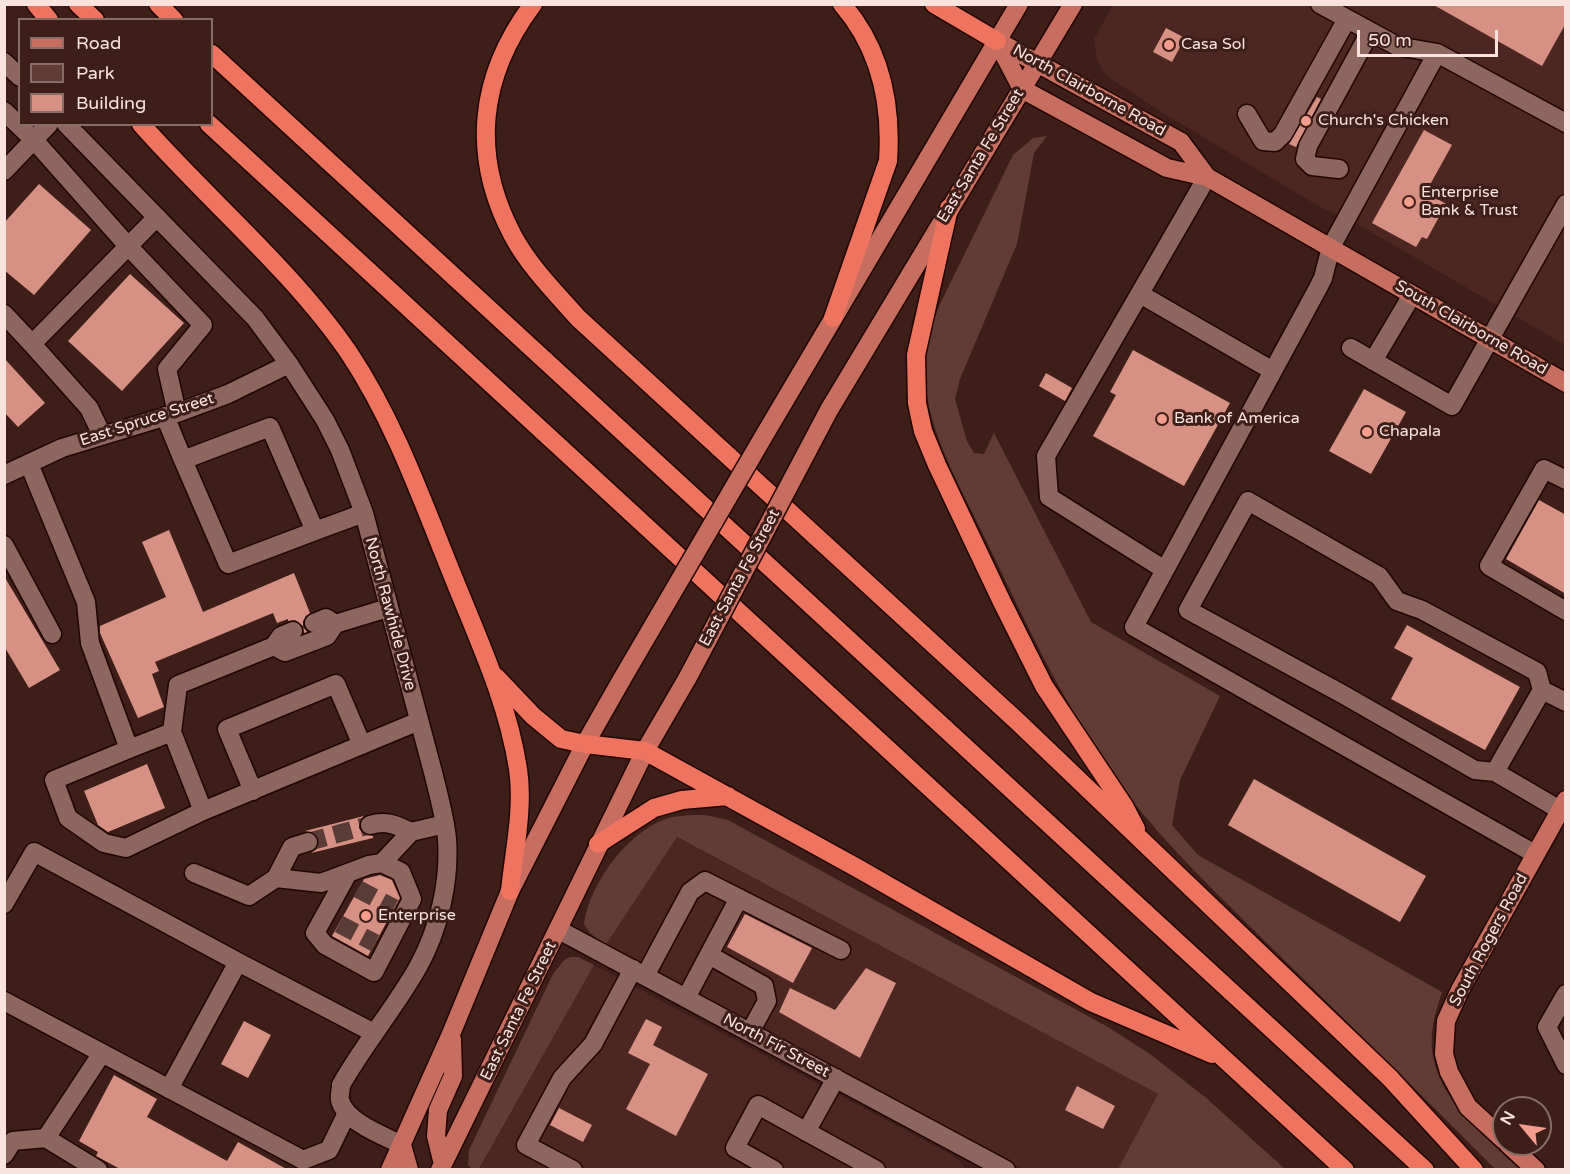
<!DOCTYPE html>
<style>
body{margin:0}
#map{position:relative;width:1570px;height:1174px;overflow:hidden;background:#3d1e18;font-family:"Varela Round",sans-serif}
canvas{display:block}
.frame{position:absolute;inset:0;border:6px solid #f9e3de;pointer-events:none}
.legend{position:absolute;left:18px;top:18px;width:195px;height:108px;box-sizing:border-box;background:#3d1e18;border:2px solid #886d67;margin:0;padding:8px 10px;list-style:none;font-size:18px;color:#f9e3de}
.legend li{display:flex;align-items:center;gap:12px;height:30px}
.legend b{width:30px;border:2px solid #886d67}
.north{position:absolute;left:1492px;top:1096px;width:60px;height:60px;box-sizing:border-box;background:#3d1e18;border:2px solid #886d67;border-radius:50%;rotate:299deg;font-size:16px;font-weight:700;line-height:24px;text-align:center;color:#f9e3de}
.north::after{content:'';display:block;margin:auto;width:21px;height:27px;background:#f49d8d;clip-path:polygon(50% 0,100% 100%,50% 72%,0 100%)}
.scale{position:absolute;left:1357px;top:30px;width:141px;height:27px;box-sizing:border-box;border:3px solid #f9e3de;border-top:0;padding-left:8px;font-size:18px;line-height:21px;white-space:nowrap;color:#f9e3de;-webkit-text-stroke:4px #3d1e18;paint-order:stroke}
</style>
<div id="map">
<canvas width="1570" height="1174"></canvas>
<div class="frame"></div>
<ul class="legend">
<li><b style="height:8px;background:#c76e60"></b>Road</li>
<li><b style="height:16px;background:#613c35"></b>Park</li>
<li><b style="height:16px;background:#d69184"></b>Building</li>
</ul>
<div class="north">N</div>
<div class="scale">50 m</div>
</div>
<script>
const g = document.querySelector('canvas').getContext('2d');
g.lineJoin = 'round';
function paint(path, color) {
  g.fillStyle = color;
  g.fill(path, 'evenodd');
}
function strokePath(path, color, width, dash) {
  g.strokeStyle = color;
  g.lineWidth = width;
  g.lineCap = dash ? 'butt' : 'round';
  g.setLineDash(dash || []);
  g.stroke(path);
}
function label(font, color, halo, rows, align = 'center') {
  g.font = font + ' "Varela Round",sans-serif';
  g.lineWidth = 6;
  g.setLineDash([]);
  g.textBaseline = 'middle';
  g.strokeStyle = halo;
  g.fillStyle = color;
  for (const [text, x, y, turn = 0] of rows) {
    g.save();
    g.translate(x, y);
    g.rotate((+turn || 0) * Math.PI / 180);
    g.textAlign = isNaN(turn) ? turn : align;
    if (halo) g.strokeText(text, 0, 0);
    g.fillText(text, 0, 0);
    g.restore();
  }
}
const built = new Path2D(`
 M1113,5h452v340l-218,-127 -22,-8 -164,-98 -50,-33 -9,-9 -5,-11 -3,-20z
 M676,837l482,257 -40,75h-96l-170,-93 -247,-130z
 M594,965l360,191 7,6 4,7 -486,1z`);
const green = new Path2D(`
 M1047,136l-13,17 -17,91 -57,135 -5,20 12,42 7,12 10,1 10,-21 97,189 129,74 -40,84 -8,45 26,30 244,137c-4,14 -9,27 -10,41 -5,59 50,101 88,136h-25c-74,-75 -150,-149 -225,-223 -49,-49 -101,-97 -143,-152 -59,-79 -100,-169 -143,-258 -28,-59 -69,-124 -57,-192 2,-14 8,-27 13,-40l73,-149 20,-17z
 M705,815l23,5 380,207 42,27 55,43 80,72h-167l40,-75 -481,-257 -72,109 -16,-14 -5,-8c5,-39 42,-90 79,-104 13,-5 28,-5 42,-5z
 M570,957h8l16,8 -115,204h-7l-4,-4 1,-15 84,-176 11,-14z`);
const building = new Path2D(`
 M1432,4h134v19l-24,43z
 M1166,28l19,10 -13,24 -19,-10z
 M1317,97l4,2 -25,48 -7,-3z
 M1424,130l28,15 -26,47 20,12 -19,35 -5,-2 -6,10 -44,-24z
 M39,184l52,46 -57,65 -30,-25v-47z
 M130,274l54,49 -62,68 -54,-50z
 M1133,350l97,53 -46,83 -91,-50 23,-41 -6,-3z
 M4,358l41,45 -27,24 -14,-15z
 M1046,373l26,15 -7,13 -26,-15z
 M1364,389l42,23 -35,62 -42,-23z
 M1539,500l27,15v79l-60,-35z
 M169,530l34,82 91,-39 16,40 -7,8v6l4,5 -3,1 -1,-7 -8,-6 -7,1v-2l-11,4 -4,-10 -118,49 4,9 -7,3 12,33 -26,11 -38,-85v-7l66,-29 -24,-55z
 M4,576l56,94 -31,18 -25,-42z
 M1407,625l113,62 -35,63 -94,-51 22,-41 -19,-10z
 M147,764l18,44 -57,24 -10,-7 -14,-34z
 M1254,779l172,97 -26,46 -172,-97z
 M364,816l-5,5v7l3,5 11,3v2l-62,15 6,-4 2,-10 -4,-6 -10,-2z
 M380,875l12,5 8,18 -32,58 -36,-20 32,-57z
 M745,914l67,34 -19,35 -66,-36z
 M866,968l30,15 -36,75 -81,-46 11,-24 45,22z
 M646,1019l16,8 -9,18 55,29 -32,62 -50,-27 24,-45 -22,-11z
 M244,1021l27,14 -23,43 -27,-14z
 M114,1075l43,24 -10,18 80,44 11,-19 50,28h-166l-26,-14 2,-4 -19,-11z
 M1077,1086l38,20 -12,23 -38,-19z
 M559,1108l33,17 -9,17 -33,-17z`);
const minorTunnel = new Path2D(`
 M308,842l62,-17
 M358,889l36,19
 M339,924l36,19`);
const minor = new Path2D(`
 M1320,4l77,42 40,7 129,70
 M1437,53l-106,194 -8,31 -5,10 -184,339 401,227
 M4,62l16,15
 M4,111l30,29 94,106 75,79 -36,44 10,44
 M1247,114l16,27 12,1 8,-8 64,-115
 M66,124l189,194 34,46 36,56 15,30 24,63 70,263c5,21 11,42 13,63 3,43 -8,90 -29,128 -23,41 -54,77 -77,118 0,5 -2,11 -1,15 5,22 44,36 62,45
 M1339,169l-27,-3 -7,-7 3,-13 62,-114
 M4,171l45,-47
 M1140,294l133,77
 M4,314l28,30
 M1351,348l101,58 114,-202
 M1373,361l39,-66
 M165,416l18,44 87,-33 45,104 49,-18
 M102,435l-13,-27 -57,-64 125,-127
 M183,460l45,104 87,-33
 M29,464l57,138 4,41 39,106 43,-17 31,79 216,-90
 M4,475l58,-27 115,-35 51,-19 61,-30
 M1566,480l-22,-11 -55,97 77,45
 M4,545l48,89
 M1165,570l-116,-73 -3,-41 161,-279
 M314,623l12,-5 9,6
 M274,646l7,-10 12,-5
 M172,732l6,-47 96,-39 11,6 42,-16 8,-12 53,-16
 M129,749l-75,31 14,38 36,25 22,5 77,-37
 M1495,772l47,-82
 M253,791l-26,-62 109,-45 26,61
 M1560,810l-65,-38 -20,-2 -131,-75 -156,-85 60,-109 131,75 18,25 25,9 115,62 5,18 24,12
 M370,825c16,-5 26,0 41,7
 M382,863l29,-31 34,-8
 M194,873l55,23 27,-18 45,5 48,-18 13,-2 19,9 11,27 -38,73 -49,-27 -10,-12 33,-60
 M276,878l16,-31 16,-5
 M4,904l30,-52 204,110
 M559,930l447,240
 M709,955l55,31 3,15 -17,31
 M645,976l45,-84 15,-11 136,69
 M1566,994l-19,33 19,38
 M686,998l53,-100
 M4,1001l299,159 26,-10 18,-37
 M169,1089l69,-127 136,71
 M806,1132l30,-54
 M46,1138l52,32
 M4,1155l9,-14 33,-3 56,-85
 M573,1170l-47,-25 36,-67 31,-34 40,-75
 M774,1170l-39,-22 23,-43 118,65`);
const major = new Path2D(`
 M997,41l25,48 145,79 40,9 359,206
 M997,41l184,101 26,35
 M829,410l244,-406
 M765,434l254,-430
 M1504,1140l-36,-33 -19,-35 -5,-18 2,-33 14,-31 106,-190
 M1508,1144l28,26
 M402,1145l7,25
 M443,1164l-7,-28 2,-26 15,-34 -1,-37
 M390,1170l61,-136 59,-143 75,-147 37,-65
 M440,1170l205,-419 43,-74`);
const highway = new Path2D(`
 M36,4l13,16
 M78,4l17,16
 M158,4l16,16
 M533,4c-54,72 -63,151 -20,232 16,30 42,56 65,82l439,403 373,357 84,92
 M934,4l63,37
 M212,54l1213,1116
 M141,124c67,76 152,147 208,229 46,69 74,150 105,226 25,62 54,124 64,190 6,39 -4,82 -8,122
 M209,124l1136,1046
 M949,208l-33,147 1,48 6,28 14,34 64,135 43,86 80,120 12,23
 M833,318l55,-157c4,-58 -7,-112 -46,-157
 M496,677l37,39 28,23 24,5 60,7 214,118 232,133 121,52
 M598,844l56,-36 28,-8 46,-4`);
const majorBridge = new Path2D(`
 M688,677l141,-267
 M622,679l143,-245`);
const markers = [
 [1169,45,6,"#f49d8d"],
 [1306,121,6,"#f49d8d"],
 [1409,202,6,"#f49d8d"],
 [1162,419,6,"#f49d8d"],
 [1367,432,6,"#f49d8d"],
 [366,916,6,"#f49d8d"]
];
const poiNames = [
 ["Casa Sol",1181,45],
 ["Church's Chicken",1318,121],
 ["Enterprise",1421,193],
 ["Bank & Trust",1421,211],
 ["Bank of America",1174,419],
 ["Chapala",1379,432],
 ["Enterprise",378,916]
];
const streetNames = [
 ["North Clairborne Road",1089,91,29],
 ["East Santa Fe Street",981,156,-59],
 ["South Clairborne Road",1471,328,30],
 ["East Spruce Street",147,420,-18],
 ["East Santa Fe Street",740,578,-62],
 ["North Rawhide Drive",390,614,75],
 ["South Rogers Road",1489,940,-62],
 ["East Santa Fe Street",519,1011,-64],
 ["North Fir Street",776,1046,28]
];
paint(built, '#4c2620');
paint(green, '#613c35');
paint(building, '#d69184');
strokePath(minorTunnel, '#593c36', 18, [18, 9]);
strokePath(minor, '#220604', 21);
strokePath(major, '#220604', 21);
strokePath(highway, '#220604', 21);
strokePath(minor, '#8c665f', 18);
strokePath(major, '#c76e60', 18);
strokePath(highway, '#ef7460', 18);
strokePath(majorBridge, '#220604', 21, []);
strokePath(majorBridge, '#c76e60', 18);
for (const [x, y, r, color] of markers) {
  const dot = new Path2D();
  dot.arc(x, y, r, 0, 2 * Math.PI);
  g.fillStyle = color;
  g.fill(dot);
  strokePath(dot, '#3d1e18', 2);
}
label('16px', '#f9e3de', '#3d1e18', poiNames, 'left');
label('16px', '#f9e3de', '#3d1e18', streetNames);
</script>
